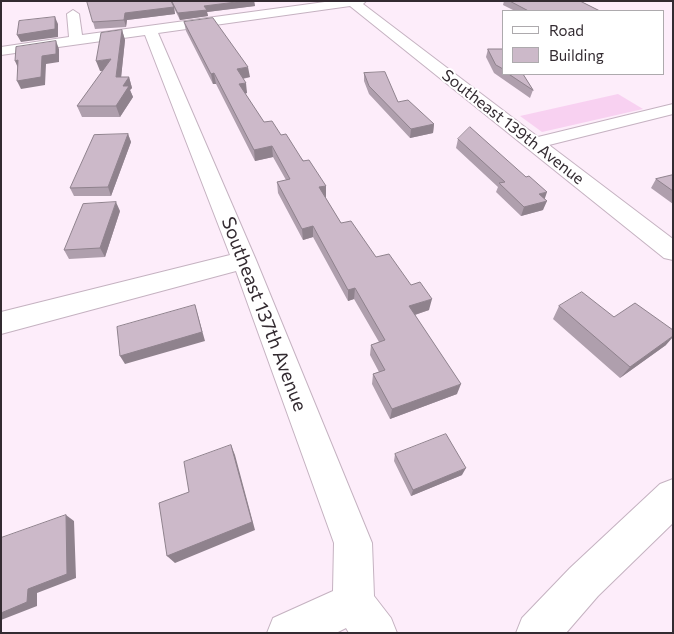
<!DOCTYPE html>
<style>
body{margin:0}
#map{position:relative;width:674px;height:634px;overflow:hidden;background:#fdedfa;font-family:Commissioner,sans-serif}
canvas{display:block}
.frame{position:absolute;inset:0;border:2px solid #332b31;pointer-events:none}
.legend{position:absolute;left:502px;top:10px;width:162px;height:65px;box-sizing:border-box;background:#fff;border:1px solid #adaaad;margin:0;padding:6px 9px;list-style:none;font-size:15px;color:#332b31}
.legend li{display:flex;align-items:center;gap:10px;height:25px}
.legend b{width:25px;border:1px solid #adaaad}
</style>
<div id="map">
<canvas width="674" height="634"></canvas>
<div class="frame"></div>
<ul class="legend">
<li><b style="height:6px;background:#fff"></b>Road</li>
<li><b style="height:14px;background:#ccb9c9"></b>Building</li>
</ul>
</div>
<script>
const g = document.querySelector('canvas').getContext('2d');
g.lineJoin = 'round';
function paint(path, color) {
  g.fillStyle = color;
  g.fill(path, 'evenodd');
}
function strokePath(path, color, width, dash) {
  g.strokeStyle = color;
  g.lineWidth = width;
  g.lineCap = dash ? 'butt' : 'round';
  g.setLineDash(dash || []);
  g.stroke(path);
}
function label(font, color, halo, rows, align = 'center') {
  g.font = font + ' Commissioner,sans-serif';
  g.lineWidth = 4;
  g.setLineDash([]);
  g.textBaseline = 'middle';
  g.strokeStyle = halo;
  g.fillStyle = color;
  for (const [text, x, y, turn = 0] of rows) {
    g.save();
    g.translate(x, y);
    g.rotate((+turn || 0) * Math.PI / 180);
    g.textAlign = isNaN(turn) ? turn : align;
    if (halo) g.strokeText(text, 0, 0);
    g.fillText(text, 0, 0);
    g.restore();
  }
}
const green = new Path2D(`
 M618,94l25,15 -101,23 -22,-16z`);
const minor = new Path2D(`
 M332,1h34l-3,3 175,133 135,-33v10l-124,31 124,94v21l-9,-2 -314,-252 -192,27 98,227 116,283 2,53 17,22 6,15h-48l-3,-5 -10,5h-69l6,-15 60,-27 1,-48 -98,-272 -235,63v-22l229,-57 -85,-220 -144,20v-8l68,-10 -2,-23 6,-4 6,4 3,21z
 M673,479v44l-75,73 -32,37h-50l6,-15 48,-50 90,-84z`);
const wall = new Path2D(`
 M87,1h167l1,5 -48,6 1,4 -28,4 -6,-12 1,6 -48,6 -1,7 -31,2z
 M504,1h76l20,10h-85l-12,-6z
 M184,22l66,55 -7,2 4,14 -2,1 19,28 17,13 45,51v11h-1l16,26 35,34 35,28 18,25 -14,5 42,79 -67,25 -18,-35 1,-10 6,-2 -9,-17 1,-10 8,-3 -25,-43 -6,2 -35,-64 -10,3 -25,-47 -1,-11 9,-2 -13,-23 -18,4 -39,-77h-3l-27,-53z
 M122,30l3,10 -4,37h8l3,11 -2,2 3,7 -13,20h-38l-5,-11 26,-35h-3z
 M488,49h15v25h20l10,16 -3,8 -36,-25 -8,-16z
 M364,73l34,29 36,22 -1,9 -23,5 -41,-44 -5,-13z
 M128,134l3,8 -20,54h-37l-4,-8z
 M458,139l86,59 -1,12 -22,6 -25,-24 2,-5 -42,-39z
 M673,175v29l-22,-16 5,-9z
 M120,211l-15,46 -36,2 -5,-9z
 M559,306l55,11 52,28 -46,33 -67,-59z
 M395,454l67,21 -51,21 -17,-35z`);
const shadedWall = new Path2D(`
 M244,1h10l1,5 -48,6 1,4 -28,4 -2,-7 26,-7z
 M174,7l1,7 -48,6 -1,7 -2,-7 1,-7z
 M55,17l3,7v13l-37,5 -4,-7z
 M122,30l3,10 -5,48 -4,-11z
 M56,41l3,8v13l-13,2 -1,21 -24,4 -4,-8 25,-25z
 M111,59l4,11 -15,1 -4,-10z
 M18,60v8l-3,-7z
 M248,67l2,10 -11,2 -2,-10z
 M214,73l2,11h-3l-2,-10z
 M129,77l3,11 -2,2 3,7 -13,20 -4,-11 7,-20z
 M246,83l1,10 -6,1 -2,-10z
 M434,124l-1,9 -23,5 1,-9z
 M128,134l3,8 -20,54 -3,-9z
 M272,146l1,11 -18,4 -1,-11z
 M326,186v11l-7,1v-11z
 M547,192l-3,9 -5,-7z
 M547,201l-4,9 -22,6 3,-9z
 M116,202l4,9 -15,46 -5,-9z
 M313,226v11l-10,3 -1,-11z
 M355,288l-1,11 -6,2v-11z
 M432,299l-3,11 -21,7 1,-11z
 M195,305l10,36 -80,23 -5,-8z
 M673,336v1l-7,8 -46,33 10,-11z
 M461,384l-4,10 -67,25 2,-10z
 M231,445l4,10 20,75 -80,33 -8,-7z
 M466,468l-4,7 -51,21 2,-6z
 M66,515l8,6 2,57 -39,15v13l-36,14v-7l27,-24z`);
const building = new Path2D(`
 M87,1h84l3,6 -49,6 -1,7 -31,2z
 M172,1h72l-40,5 3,4 -29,3z
 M510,1h70l20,10h-71z
 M55,17v12l-38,6 2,-14z
 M213,18l35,49 -11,2 9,14 -7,1 25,38 8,-1 9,14 5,-1 17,27 6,-1 17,26 -7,1 22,36 10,-2 25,36 13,-3 22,31 9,-3 12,17 -23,7 52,78 -69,25 -19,-35 12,-4 -14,-25 14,-5 -30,-52 -7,2 -35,-64 -11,3 -25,-47 13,-3 -18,-33 -18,4 -40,-77 -3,1 -27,-52z
 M122,30l-6,47h13l-6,9h6l-13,20h-39l34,-47 -15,2 5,-28z
 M56,41v13l-14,2 -1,21 -24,4 1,-21 -3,1 1,-14z
 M488,49h15v20l-7,-4z
 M385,72l13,30 10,-2 26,24 -23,5 -42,-43 -5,-13z
 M509,74h14l10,16z
 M470,127l56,50 3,-1 18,16 -8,2 8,7 -23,6 -25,-24 6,-1 -47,-43z
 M128,134l-20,53 -38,1 24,-53z
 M673,175v16l-17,-12z
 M116,202l-16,46 -36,2 19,-46z
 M582,292l32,25 21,-14 38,27v6l-43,31 -71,-61z
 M195,305l7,27 -82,24 -3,-29z
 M446,434l20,34 -53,22 -18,-36z
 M231,445l21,77 -85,34 -8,-53 30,-11 -5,-30z
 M66,515l1,59 -39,15 -1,13 -26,11v-75z`);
const farStreetnames = [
 ["Southeast 139th Avenue",513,127,38]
];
const streetNames = [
 ["Southeast 137th Avenue",264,314,69]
];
paint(green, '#f8d1f1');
strokePath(minor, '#c5b2c1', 2);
paint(minor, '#fff');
paint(wall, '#af9fad');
paint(shadedWall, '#8f828d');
paint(building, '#ccb9c9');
strokePath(building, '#8f828d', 1);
label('16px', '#332b31', '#fff', farStreetnames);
label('19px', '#332b31', '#fff', streetNames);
</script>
